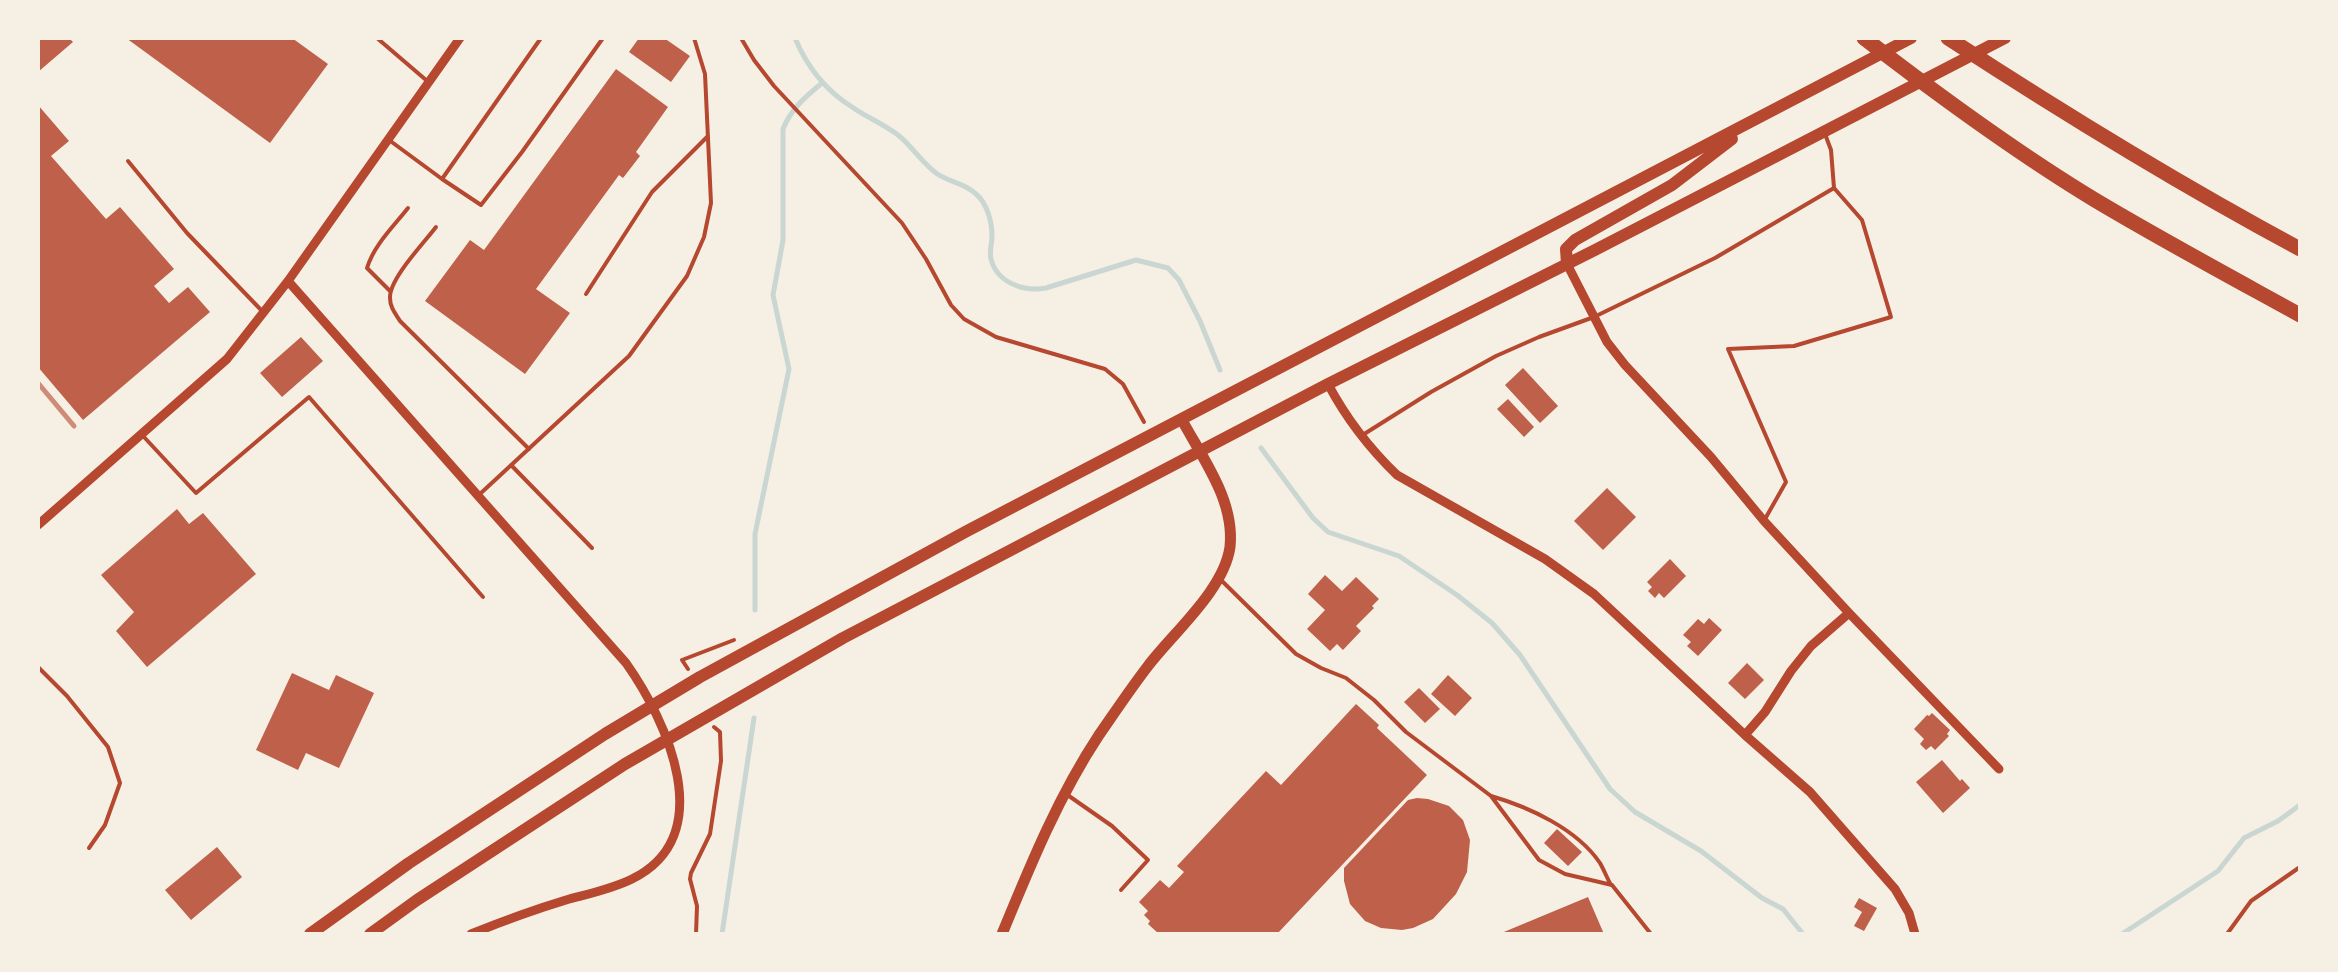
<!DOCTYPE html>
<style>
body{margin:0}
#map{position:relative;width:2338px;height:972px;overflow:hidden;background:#f6efe4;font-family:"Fira Sans Condensed",sans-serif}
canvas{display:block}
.frame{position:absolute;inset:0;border:40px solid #f6efe4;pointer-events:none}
</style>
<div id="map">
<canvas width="2338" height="972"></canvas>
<div class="frame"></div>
</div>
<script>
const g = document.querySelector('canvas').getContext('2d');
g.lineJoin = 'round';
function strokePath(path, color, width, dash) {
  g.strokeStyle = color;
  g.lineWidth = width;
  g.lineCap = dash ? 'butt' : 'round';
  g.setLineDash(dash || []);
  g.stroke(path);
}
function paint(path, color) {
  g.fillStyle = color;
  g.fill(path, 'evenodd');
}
const stream = new Path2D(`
 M795,38c12,29 30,52 57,69 14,10 32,17 46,28 14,11 23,27 38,38 12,9 29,10 40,21 11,9 16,28 16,42 0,8 -3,15 -1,23 6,24 33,33 55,29l90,-28 32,8 11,12 21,41 20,49
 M1261,448l52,70 15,14 71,24 58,39 35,28 28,32 90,134 25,23 66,39 61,47 21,11 20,25
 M755,610v-76l34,-165 -16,-74 10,-55v-111c8,-20 22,-32 39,-46
 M722,934l32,-216
 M2122,934l96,-63 26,-33 34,-17 22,-16`);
const building = new Path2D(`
 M38,38h31l4,4 -35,30z
 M126,38h166l36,26 -58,79z
 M639,38h25l26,18 -19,26 -42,-30z
 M616,69l52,38 -32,45 4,4 -17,22 -4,-3 -83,114 34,24 -45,61 -100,-73 45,-61 14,10z
 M38,105l31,36 -18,15 55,63 14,-12 54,62 -20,17 15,17 19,-16 22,25 -127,108 -45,-53z
 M301,337l22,24 -41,36 -22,-24z
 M1523,368l35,38 -18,17 -35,-38z
 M1508,399l26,28 -10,10 -27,-28z
 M1607,488l29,29 -33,33 -29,-29z
 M177,509l12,15 14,-11 53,61 -109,93 -31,-36 18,-19 -33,-37z
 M1670,559l16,17 -22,22 -5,-5 -4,5 -7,-7 4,-4 -5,-5z
 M1325,575l17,16 14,-14 23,22 -7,7 2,2 -18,18 5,5 -18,19 -6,-6 -7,7 -23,-22 18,-19 -17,-16z
 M1709,618l13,12 -24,26 -11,-10 4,-4 -8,-7 15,-16 6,5z
 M1747,663l17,17 -19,19 -17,-16z
 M292,673l37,17 7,-15 38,18 -35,75 -33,-15 -8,17 -42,-20z
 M1448,675l24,23 -17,18 -24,-22z
 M1419,688l21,21 -15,14 -21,-21z
 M1356,704l23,21 -2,3 50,47 -150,159h-118l-11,-10 2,-3 -6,-6 4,-4 -9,-9 21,-22 9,8 15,-16 -7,-6 89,-95 15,14z
 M1932,713l18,17 -3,4 2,2 -14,14 -4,-4 -5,4 -6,-6 4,-5 -10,-10 13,-14 2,1z
 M1942,760l18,21 2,-2 8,9 -27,25 -27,-31z
 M1417,798l11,1 21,7 14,14 7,20 -3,32 -11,22 -23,25 -20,9 -11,2 -21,-2 -16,-7 -15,-17 -6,-23v-13l64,-68z
 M1557,829l25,23 -14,14 -24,-23z
 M217,847l25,30 -51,43 -26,-30z
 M1588,897l16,37h-105z
 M1859,898l18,10 -13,23 -10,-5 8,-14 -8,-5z`);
const path = new Path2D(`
 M741,38l13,22 20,26 128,137 24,36 25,46 13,14 32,18 109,32 18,15 21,38
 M688,669l-6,-9 52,-20
 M696,934l1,-28 -7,-27 1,-6 19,-39 11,-73 -1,-29 -6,-5
 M2227,934l24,-33 49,-34`);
const service = new Path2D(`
 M377,38l49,42
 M1825,134l6,16 3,38
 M389,140l53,39 99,-141
 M128,161l59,72 76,79
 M442,179l39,26 41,-53 81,-114
 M436,227c-12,16 -47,52 -46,71 0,9 5,15 10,23l129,128
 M390,291l-23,-23c7,-23 26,-41 41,-60
 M586,294l66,-102 56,-56
 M1361,436l70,-44 65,-36 43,-19 55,-20 121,-59 119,-70 28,32 29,97 -97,29 -66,3 58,133 -21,37
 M144,437l52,56 113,-96 174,200
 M511,465l81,83
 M481,493l148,-137 58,-80 17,-39 7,-34 -6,-129 -11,-36
 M1222,581l74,73 25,14 25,10 28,22 32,32 85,64 48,64 26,14 47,11 39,49
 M38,667l29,29 41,51 12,36 -15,42 -16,23
 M1069,796l43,30 36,34 -27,30
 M1491,796c38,11 86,33 109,67 4,7 7,15 11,22`);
const minor = new Path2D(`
 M1567,264l40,78 18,23 86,92 53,64 85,92 150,156
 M288,281l338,382c41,58 94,173 6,216 -20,10 -44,15 -66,21 -33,10 -63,21 -95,34
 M1328,384c18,34 41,64 69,91l148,84 49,35 151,141 65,57 85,97 14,24 6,21
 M38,525l189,-166 61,-78 172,-243
 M1745,735l20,-23 26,-41 20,-25 38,-33`);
const tertiary = new Path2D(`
 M1002,934c28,-68 56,-137 97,-199 16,-23 32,-47 49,-69 25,-33 76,-76 82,-119 5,-46 -27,-88 -48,-127`);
const secondary = new Path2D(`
 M1567,264l-1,-15 9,-9 97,-55 60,-46
 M310,934l99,-71 196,-129 95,-57 267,-146 944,-493
 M370,934l47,-34 208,-136 218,-126 485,-254 267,-134 410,-212`);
const motorway = new Path2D(`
 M1864,38c74,57 150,113 231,162 67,40 136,77 205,115
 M1948,38c115,75 231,146 352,211`);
const rail = new Path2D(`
 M38,383l36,43`);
strokePath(stream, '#c9d6d2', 5);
paint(building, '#bf614a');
strokePath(path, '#b5482f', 4);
strokePath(service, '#b5482f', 4);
strokePath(minor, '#b5482f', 9);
strokePath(tertiary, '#b5482f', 11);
strokePath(secondary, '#b5482f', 12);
strokePath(motorway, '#b5482f', 15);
strokePath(rail, '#cf8b77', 5);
</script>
